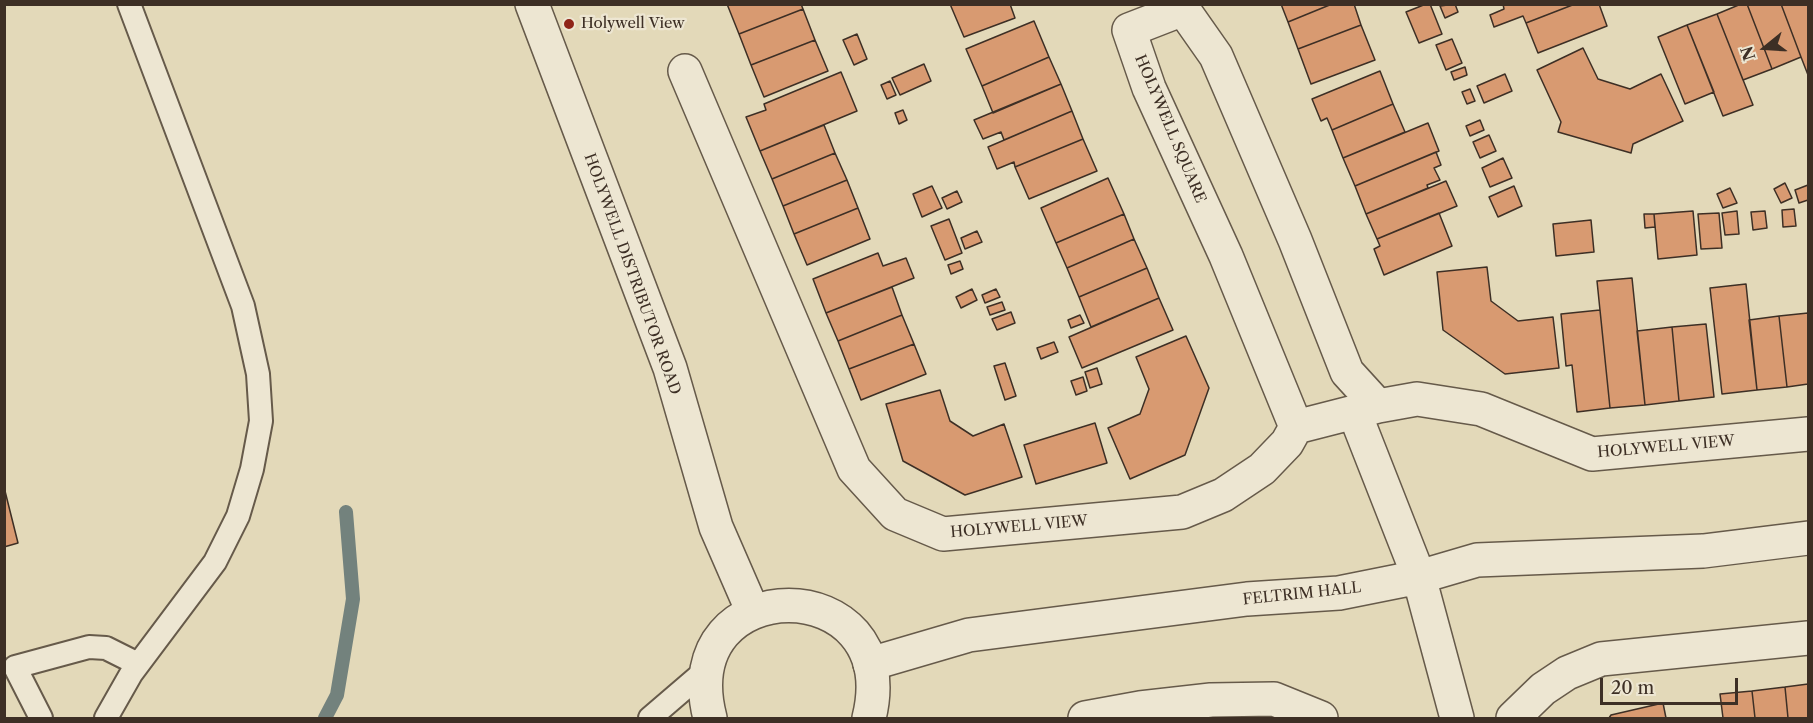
<!DOCTYPE html>
<style>
body{margin:0}
#map{position:relative;width:1813px;height:723px;overflow:hidden;background:#e3d9b9;font-family:"Libre Caslon Text",serif}
canvas{display:block}
.frame{position:absolute;inset:0;border:6px solid #3d2f25;pointer-events:none}
.north{position:absolute;left:1735px;top:18px;width:60px;height:60px;-webkit-text-stroke:4px #ede6d2;paint-order:stroke;rotate:252deg;font-size:16px;font-weight:700;line-height:24px;text-align:center;color:#3d2f25}
.north::after{content:'';display:block;margin:auto;width:21px;height:27px;background:#3d2f25;clip-path:polygon(50% 0,100% 100%,50% 72%,0 100%)}
.scale{position:absolute;left:1600px;top:678px;width:138px;height:27px;box-sizing:border-box;border:3px solid #3d2f25;border-top:0;padding-left:8px;font-size:18px;line-height:21px;white-space:nowrap;color:#3d2f25;-webkit-text-stroke:4px #ede6d2;paint-order:stroke}
</style>
<div id="map">
<canvas width="1813" height="723"></canvas>
<div class="frame"></div>
<div class="north">N</div>
<div class="scale">20 m</div>
</div>
<script>
const g = document.querySelector('canvas').getContext('2d');
g.lineJoin = 'round';
function strokePath(path, color, width, dash) {
  g.strokeStyle = color;
  g.lineWidth = width;
  g.lineCap = dash ? 'butt' : 'round';
  g.setLineDash(dash || []);
  g.stroke(path);
}
function paint(path, color) {
  g.fillStyle = color;
  g.fill(path, 'evenodd');
}
function label(font, color, halo, rows, align = 'center') {
  g.font = font + ' "Libre Caslon Text",serif';
  g.lineWidth = 4.5;
  g.setLineDash([]);
  g.textBaseline = 'middle';
  g.strokeStyle = halo;
  g.fillStyle = color;
  for (const [text, x, y, turn = 0] of rows) {
    g.save();
    g.translate(x, y);
    g.rotate((+turn || 0) * Math.PI / 180);
    g.textAlign = isNaN(turn) ? turn : align;
    if (halo) g.strokeText(text, 0, 0);
    g.fillText(text, 0, 0);
    g.restore();
  }
}
const stream = new Path2D(`
 M325,718l12,-23 16,-96 -7,-87`);
const building = new Path2D(`
 M727,4h74l2,5 -64,25z
 M950,4h60l5,14 -51,19z
 M1281,4h51l-44,18z
 M1332,4h22l7,21 -63,24 -10,-27z
 M1426,4h4l12,30 -23,9 -13,-31z
 M1455,4l3,8 -13,6 -5,-12z
 M1503,4h72l-49,19 -3,-7 -29,11 -4,-12 14,-6z
 M1575,4h24l8,22 -69,27 -12,-30z
 M1741,4h6l25,65 -29,11 -26,-66z
 M1747,4h34l20,53 -29,12z
 M1781,4h27v71l-7,-18z
 M803,9l12,31 -64,25 -12,-31z
 M1717,14l36,91 -30,11 -36,-91z
 M1034,21l15,36 -67,29 -16,-37z
 M1361,25l14,35 -64,24 -13,-35z
 M1687,25l27,67 -29,12 -27,-67z
 M857,34l10,25 -13,6 -11,-25z
 M1452,39l10,24 -16,7 -10,-25z
 M815,40l13,31 -64,26 -13,-32z
 M1583,48l15,31 32,10 31,-15 22,47 -50,23 -2,9 -73,-21 3,-10 -24,-52z
 M1049,57l12,27 -68,29 -11,-27z
 M924,64l7,17 -31,14 -8,-17z
 M1465,67l2,8 -13,5 -3,-8z
 M1380,71l13,33 -61,26 -5,-12 -6,3 -9,-22z
 M841,72l16,39 -97,40 -14,-34 20,-7 -2,-6z
 M1505,74l7,17 -28,12 -7,-17z
 M890,81l6,14 -9,4 -6,-14z
 M1061,84l11,27 -68,29 -3,-8 -18,7 -9,-19z
 M1470,89l5,12 -8,3 -5,-12z
 M1393,104l12,28 -62,26 -11,-28z
 M903,110l4,10 -8,4 -4,-11z
 M1072,111l11,28 -68,28 -1,-5 -17,7 -9,-22z
 M1480,120l4,10 -14,6 -4,-10z
 M1428,123l11,28 -84,35 -12,-28z
 M824,125l11,28 -63,26 -12,-28z
 M1489,135l7,16 -16,7 -7,-16z
 M1083,139l14,32 -68,28 -14,-32z
 M1436,152l5,13 -7,3 6,12 -13,5 1,3 -62,26 -11,-28z
 M835,153l12,27 -64,26 -11,-27z
 M1503,158l9,20 -22,9 -8,-19z
 M1108,178l16,36 -68,29 -15,-35z
 M847,180l11,28 -64,26 -11,-28z
 M1446,181l11,25 -80,33 -11,-25z
 M1785,183l7,15 -11,5 -7,-14z
 M1808,185v15l-9,3 -4,-13z
 M932,186l10,22 -20,9 -9,-23z
 M1514,186l8,20 -24,11 -9,-20z
 M1730,188l7,15 -14,5 -6,-14z
 M957,191l5,11 -15,7 -5,-11z
 M858,208l12,31 -63,26 -13,-31z
 M1794,209l2,17 -13,1 -1,-17z
 M1693,211l4,44 -39,4 -4,-45z
 M1737,211l2,23 -14,1 -3,-22z
 M1765,211l2,17 -14,2 -2,-18z
 M1439,213l13,33 -68,29 -10,-26 6,-3 -3,-7z
 M1719,213l3,35 -21,1 -3,-35z
 M1124,214l10,25 -67,29 -11,-25z
 M1644,214h10l1,13 -10,1z
 M949,219l13,34 -17,7 -14,-34z
 M1591,220l3,32 -38,4 -3,-32z
 M977,231l5,11 -17,7 -4,-11z
 M1134,239l13,29 -68,29 -12,-29z
 M878,253l5,13 23,-8 8,20 -88,35 -13,-34z
 M960,261l3,8 -12,5 -3,-9z
 M1487,267l4,34 27,20 35,-4 6,51 -54,6 -62,-44 -6,-58z
 M1147,268l12,30 -68,29 -12,-30z
 M1632,278l13,127 -35,3 -13,-127z
 M1746,284l11,106 -35,4 -12,-106z
 M892,287l10,28 -64,26 -12,-28z
 M972,289l5,11 -16,8 -5,-11z
 M996,289l4,8 -15,6 -3,-8z
 M1159,298l14,32 -91,38 -13,-31z
 M1002,302l3,8 -15,5 -3,-8z
 M1600,310l10,98 -33,4 -5,-47 -6,1 -5,-52z
 M1011,312l4,11 -18,7 -5,-11z
 M1808,313v71l-21,3 -8,-71z
 M902,315l12,29 -65,25 -11,-28z
 M1080,315l4,8 -13,5 -3,-8z
 M1779,316l8,71 -30,3 -8,-70z
 M1706,324l8,73 -35,4 -7,-74z
 M1672,327l7,74 -34,4 -8,-74z
 M1186,336l23,52 -24,67 -55,24 -22,-51 32,-14 9,-25 -13,-32z
 M1054,342l4,10 -17,7 -4,-11z
 M914,344l12,30 -65,26 -12,-31z
 M1005,363l11,33 -11,4 -11,-34z
 M1097,368l5,16 -12,4 -5,-16z
 M1083,377l4,14 -11,4 -5,-14z
 M940,390l10,31 23,15 31,-12 18,53 -57,18 -62,-34 -17,-57z
 M1095,423l12,40 -71,21 -12,-39z
 M4,487l14,56 -14,4z
 M1808,684v34h-20l-3,-31z
 M1785,687l3,31h-33l-3,-27z
 M1752,691l3,27h-32l-3,-24z
 M1663,703l3,15h-57l2,-3z`);
const service = new Path2D(`
 M41,718l-26,-51 74,-20 17,1 32,16
 M106,718l25,-44 84,-112 23,-46 14,-47 9,-48 -3,-47 -15,-68 -114,-302
 M650,718l56,-48`);
const minor = new Path2D(`
 M685,71l169,398 41,45 48,20 239,-22 41,-17 39,-26 25,-26 9,-16 82,-21 39,-7 64,10 111,45 216,-20
 M1355,414l64,163 38,141
 M1296,427l-70,-171 -77,-168 -20,-58 54,-21 33,47 79,184 52,132 31,34
 M870,664l99,-29 278,-36 92,-6 80,-16 58,-17 226,-9 105,-13
 M1085,718l55,-10 71,-8 63,-1 47,19
 M1513,718l30,-29 24,-16 34,-14 207,-21`);
const tertiary = new Path2D(`
 M532,4l138,364 46,159 37,85
 M710,718c-39,-150 196,-150 159,0`);
const markers = [
 [569,24,6,"#8f2418"]
];
const poiNames = [
 ["Holywell View",581,24]
];
const streetNames = [
 ["HOLYWELL SQUARE",1170,129,67],
 ["HOLYWELL DISTRIBUTOR ROAD",632,274,70],
 ["HOLYWELL VIEW",1666,447,-5],
 ["HOLYWELL VIEW",1019,527,-5],
 ["FELTRIM HALL",1302,594,-6]
];
strokePath(stream, '#73827d', 14);
paint(building, '#d89a71');
strokePath(building, '#3d2f25', 1.5);
strokePath(service, '#665a4a', 26);
strokePath(minor, '#665a4a', 36);
strokePath(tertiary, '#665a4a', 36);
strokePath(service, '#ede6d2', 22);
strokePath(minor, '#ede6d2', 33);
strokePath(tertiary, '#ede6d2', 33);
for (const [x, y, r, color] of markers) {
  const dot = new Path2D();
  dot.arc(x, y, r, 0, 2 * Math.PI);
  g.fillStyle = color;
  g.fill(dot);
  strokePath(dot, '#ede6d2', 2);
}
label('15px', '#3d2f25', '#ede6d2', poiNames, 'left');
label('15px', '#3d2f25', '#ede6d2', streetNames);
</script>
